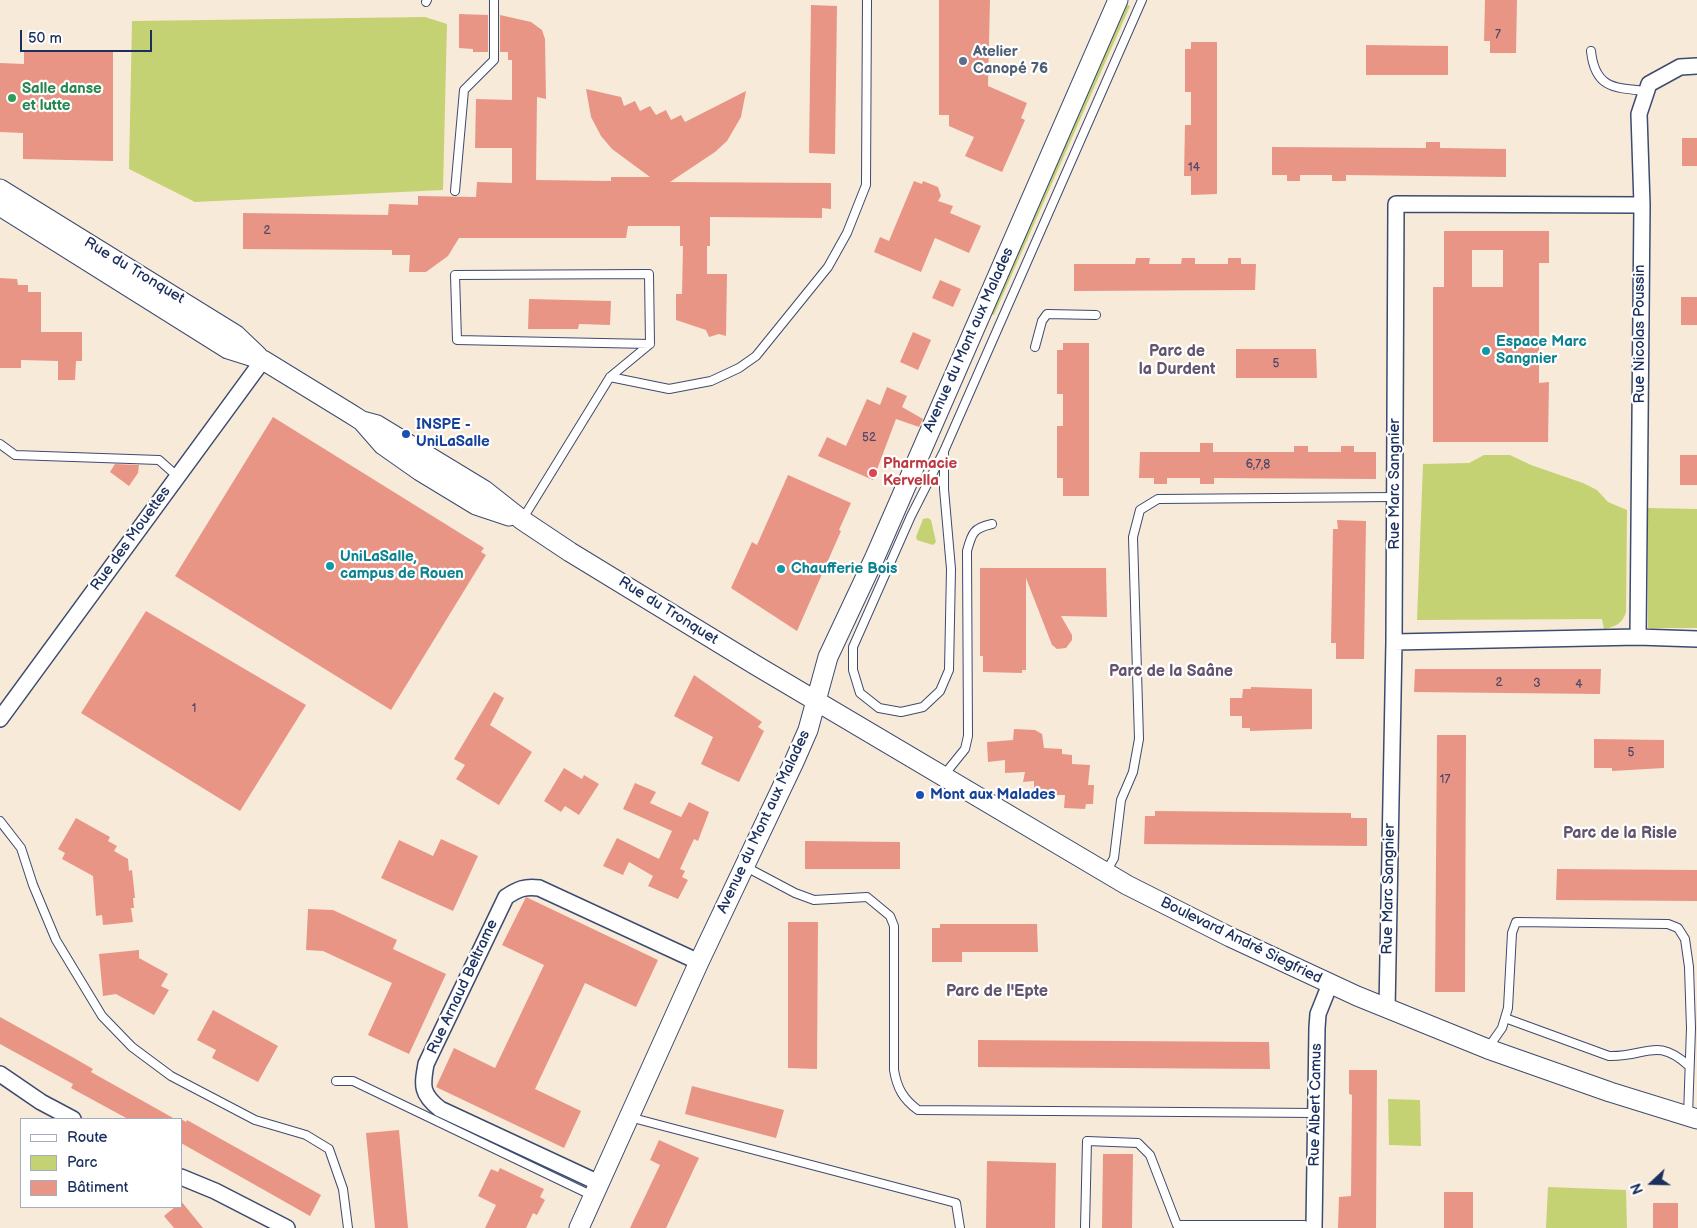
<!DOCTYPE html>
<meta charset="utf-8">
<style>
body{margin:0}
#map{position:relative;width:1697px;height:1228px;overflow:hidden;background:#f8ead8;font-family:"Balsamiq Sans",sans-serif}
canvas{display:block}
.legend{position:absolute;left:20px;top:1118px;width:162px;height:90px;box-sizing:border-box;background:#fff;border:1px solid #a4acbf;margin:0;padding:6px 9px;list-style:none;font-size:15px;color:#1b2f5e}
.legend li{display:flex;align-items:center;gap:10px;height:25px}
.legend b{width:25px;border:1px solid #a4acbf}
.north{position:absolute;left:1627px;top:1158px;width:50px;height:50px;-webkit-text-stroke:4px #fff;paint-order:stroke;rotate:249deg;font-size:14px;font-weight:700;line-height:20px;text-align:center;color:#1b2f5e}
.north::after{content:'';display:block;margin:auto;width:18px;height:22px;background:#1b2f5e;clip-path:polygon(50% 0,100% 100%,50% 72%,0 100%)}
.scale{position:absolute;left:20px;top:30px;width:132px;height:22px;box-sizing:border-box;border:2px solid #1b2f5e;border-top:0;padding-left:6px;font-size:15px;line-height:18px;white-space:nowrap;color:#1b2f5e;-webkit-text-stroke:4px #fff;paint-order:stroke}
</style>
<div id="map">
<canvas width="1697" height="1228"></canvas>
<ul class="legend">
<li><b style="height:6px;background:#fff"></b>Route</li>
<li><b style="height:14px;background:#c4d274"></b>Parc</li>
<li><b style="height:14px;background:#e99586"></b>Bâtiment</li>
</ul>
<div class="north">N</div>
<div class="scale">50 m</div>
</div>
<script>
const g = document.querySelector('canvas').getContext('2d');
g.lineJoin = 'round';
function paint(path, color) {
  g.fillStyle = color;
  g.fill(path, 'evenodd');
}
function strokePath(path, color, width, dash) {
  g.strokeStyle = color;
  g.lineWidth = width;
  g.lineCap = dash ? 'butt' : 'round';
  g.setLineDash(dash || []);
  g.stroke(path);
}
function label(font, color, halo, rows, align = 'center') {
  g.font = font + ' "Balsamiq Sans",sans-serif';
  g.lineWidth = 4.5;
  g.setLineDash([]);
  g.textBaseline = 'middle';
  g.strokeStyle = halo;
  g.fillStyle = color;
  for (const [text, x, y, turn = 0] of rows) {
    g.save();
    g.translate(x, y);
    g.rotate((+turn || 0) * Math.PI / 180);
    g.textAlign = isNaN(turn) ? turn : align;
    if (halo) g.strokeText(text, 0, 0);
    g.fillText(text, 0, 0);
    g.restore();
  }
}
const green = new Path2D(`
 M1125,4l5,2 -136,309 -5,-1z
 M425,17l22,7 -4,166 -248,12 -66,-33 3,-148z
 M1484,455h26l21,10 52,18 14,7 11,12 19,8 -1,102c-3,11 -11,15 -22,17l-2,-10 -185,1 6,-156 46,-1z
 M1648,508l49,1v119h-49z
 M928,518l3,2 5,22 -3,3 -16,-5 -1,-3 7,-18z
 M1388,1099l32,1 1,46 -32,-1z
 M1548,1187l78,3 1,38h-81z`);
const building = new Path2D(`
 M939,0h51l-2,86 39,17 -6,15 4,2 -23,52 -37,-16 9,-19 -25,-11v-11h-10z
 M1485,0h32l-1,53h-26v-12h-6z
 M811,5l26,1 -2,148 -26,-1z
 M459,14l29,1v37h-15v-3l-14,-1z
 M500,15l31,7 11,8 3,9 1,60 -9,-2 -1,83 75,1v-4h39l-38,-28 -11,-13 -10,-19 -5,-28 35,8 3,9 11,-5 5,10 10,-5 6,9 10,-5 5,10 10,-5 4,7 61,-31 -5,26 -14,24 -12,11 -45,30 161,1v26l-9,-1v10l-112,-1v29h-3v28h20l-1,62 -7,-2 -10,3 -3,-7 -30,-10v-26h6l1,-48h-3v-20h-52l-2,12h-167l-11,18 -22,16h-17l1,-17h-18v-5l-149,-1v-36l145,2 1,-11 29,1v-9l58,1 1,-15 35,1v-35h-37l1,-49 36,1v-40h-4v-8h-8z
 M1191,42h26v152l-26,1v-19h-7l1,-51h6v-33h-6v-43h6z
 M1366,45l82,1v29h-82z
 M24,51l89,1v109l-90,-2v-26l-23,-1v-69l24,1z
 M1682,138h15v28h-15z
 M1426,142h14v6l66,1v28l-160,-2v6h-14v-6h-32v6h-13v-6h-15v-28l154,1z
 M914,181l8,3 1,-3 15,6 3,9 -3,5 15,5 -3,7 31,13 -12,27 -34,-15 -14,34 -47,-20 6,-15 9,4z
 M1444,231h105v32h-10v120l10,-1 -1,60h-115v-155h11zM1472,250h31v37h-31z
 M1136,258h14l-1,6h32l1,-6h13v6h33v-6h13v6h15l-1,26 -181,1v-27h61z
 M0,278l17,1 1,6h10v7h13v40h41v29h-6l-1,19h-17v-19l-37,-1v8h-21z
 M940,280l21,9 -8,18 -21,-9z
 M1681,297h16v28h-16z
 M529,299l82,2 -1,24 -31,-1 -1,5h-50z
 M913,332l18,8 -13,30 -18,-8z
 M1063,343h26v153h-26v-18h-6v-52h6v-32h-6v-44h6z
 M1236,349h80l1,29h-81z
 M887,387l20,9 -5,11 21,12 -4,8 -23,-8 -23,61 -55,-24 9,-19 19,9 21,-47 13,6z
 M273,417l211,131 -3,4 5,3 -95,155 -216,-134z
 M1200,443h13v9h81v-6h14v6h33v-6h13v6h22v27l-162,-1v6h-14v-6h-33v6h-13v-6h-15l1,-26h60z
 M1680,455h17v30h-17z
 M115,464l24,1 -1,8 -9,13 -19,-14z
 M788,475l63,28 -12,27 2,1 -44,100 -66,-43 21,-46 5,3z
 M1337,520l29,1 -2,138h-28v-16h-5l2,-114h5z
 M980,568h126l1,49 -46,-1 11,19v5l-6,8 -9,1 -5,-4 -26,-67v92h-4v3l-39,-1v-16h-3z
 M146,611l160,94 -66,106 -159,-98z
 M1415,669h186l-1,25 -186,-2z
 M694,675l68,47 -4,5 6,4 -25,51 -38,-18 12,-27 -39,-21z
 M1251,687l61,2v40l-62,2v-3h-8v-12h-12v-18h12l1,-9h8z
 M494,692l10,6 -14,27 42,27 -33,53 -43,-26 9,-14 -11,-6z
 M1014,729l21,1 7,4 2,14 18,1v5l10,1v9l18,1 -2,20h6l-1,19h-7l-1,5 -21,-1 1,-13h-11l1,-4 -21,-2v-8l-11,1 2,-10 -20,1v-13l-17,2 -1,-20 26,-2z
 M1437,735h29l-1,257h-30z
 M1594,739l70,1v28l-52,3v-3h-18z
 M564,768l18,11 2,-4 15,9 -20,31 -14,-9 -4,6 -17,-11z
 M635,783l21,9 -6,11 31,14 8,-15 20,10 -11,29 -4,-2 -14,30 5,2 -3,6 6,3 -10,19 -30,-13 5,-10 -24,-14 -6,13 -20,-9 14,-28 42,21 13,-28 -49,-22z
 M1155,811l196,2v5h16v28l-223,-2 1,-28h10z
 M76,818l34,19 -2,4 9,5 -3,5 14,8 1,12 3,-1 3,28h-2l1,10h-3l2,14 -30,3 -1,-10 -6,1 -3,-40 -31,-17 3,-6 -7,-4z
 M441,839l37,17 -25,55 -72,-33 18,-38 34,16z
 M805,841l95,1v27h-95z
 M1557,869l140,1v31l-141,-1z
 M526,897l132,63 -22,47 -51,-24 -50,106 46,22 -17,37 -128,-61 18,-39 41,20 49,-103 -42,-20z
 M308,909l25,1 64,30 -4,9 53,25 -37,80 -41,-19 24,-52 -69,-32 -17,-1z
 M788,922h30l-1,147 -29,-1z
 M940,924h97l1,28h-76v10h-30v-34h8z
 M139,950v8l29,16 -7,12 8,4 -15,25 -38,-21 -13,2 -4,-42z
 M213,1010l65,36 -20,36 -46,-24 4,-8 -19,-10z
 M0,1017l74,41 19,11 -2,3 84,47h-47l-57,-31 2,-4 -73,-40z
 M978,1040l291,2 1,27 -292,-2z
 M1349,1070h28l-1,158h-38l1,-31 12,-1 1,-101 -3,-1z
 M692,1086l92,24 -8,28 -91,-24z
 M181,1119l5,3 1,-2 134,75 -11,21 -129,-73z
 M399,1130l9,98h-33l-9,-95z
 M659,1140l40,18 -33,70h-36l30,-63 -10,-5z
 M1103,1154h30l-1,74h-30z
 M987,1161l69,2 -1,65h-69z
 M500,1168l44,21 -4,8 5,3 -8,15 -4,-2 -7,15h-41l11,-23 -18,-9 13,-27 7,3z
 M1444,1192h29v36h-29z
 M181,1201l22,27h-29l-10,-12 11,-9h6z
 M1653,1203h25v25h-25z`);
const service = new Path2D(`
 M426,2l1,-2
 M1591,51c4,38 24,37 56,40
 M455,191l9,-101 30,-30v-60
 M649,274l1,70 -193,-4 -2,-65z
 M1035,347l7,-26 5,-7 49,1
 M610,377l59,12 42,-8 28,-13 17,-12 72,-89 19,-34 19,-48 1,-185
 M0,444l15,11 144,5 18,16
 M944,451v38l7,80 -2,101 -9,21 -17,16 -22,5 -22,-4 -19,-15 -7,-23v-23l58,-131 33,-65 198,-451
 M522,520l88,-143 40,-33
 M944,775l21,-26 3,-13 -1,-185c5,-19 7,-23 25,-27
 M0,821l21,27 12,37 23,55 46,76 30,31 39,29 84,44 51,15 23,14 14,40 5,39
 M746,867l49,26 19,7 53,-3 23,19 4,10v144c3,18 9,29 24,40l398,3
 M1106,872l8,-14 7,-58 12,-28 6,-33 -6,-202 7,-27 18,-11 237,-2
 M1505,1018l104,38c38,1 47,-20 80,10
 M1488,1048l14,-20 6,-20 4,-75 4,-11 152,2 10,4 7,11 4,28 2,61 -3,88
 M336,1081h17l240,115
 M629,1117l327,86 4,25
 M1085,1228l2,-87 51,2 12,12 27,70h127`);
const minor = new Path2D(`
 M1638,637l4,-432 -3,-91 10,-30 31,-17 17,-1
 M1394,642l244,-5 59,2
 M0,719l263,-359
 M1387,1009l7,-367 2,-438 246,1
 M0,1074l41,28 32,17
 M181,1177l34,14 72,37
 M599,1183l-159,-74c-19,-15 -18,-23 -14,-45l80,-167c12,-8 19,-11 33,-9l160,74
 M1314,1228l3,-200 1,-14 12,-30`);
const tertiary = new Path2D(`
 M0,189l236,146 22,21
 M0,206l228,143 35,11 88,54 11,7 21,24 37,26 56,34 33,11
 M362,421l15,4 107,65 38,30 48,32 187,114 370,219 103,52 127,59 131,53 122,43 87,27
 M579,1228l120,-266 95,-200 14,-32 20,-73 47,-100 243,-557`);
const markers = [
 [963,61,5,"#5c6f8a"],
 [12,98,5,"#2e9e5b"],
 [1486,351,5,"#0f9aa8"],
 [406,434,5,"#1a4fb4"],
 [873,473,5,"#e0444e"],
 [330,566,5,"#0f9aa8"],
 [781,569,5,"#0f9aa8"],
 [920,795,5,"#1a4fb4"]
];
const numberNames = [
 ["7",1498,35],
 ["14",1194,168],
 ["2",267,231],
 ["5",1276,364],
 ["52",869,438],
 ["6,7,8",1258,465],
 ["2",1499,683],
 ["3",1537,684],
 ["4",1579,685],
 ["1",194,709],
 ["5",1631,753],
 ["17",1445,780]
];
const serviceNames = [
 ["Atelier",973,52],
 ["Canopé 76",973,69]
];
const leisureNames = [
 ["Salle danse",22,89],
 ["et lutte",22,106]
];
const streetNames = [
 ["Rue du Tronquet",134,271,31],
 ["Rue Nicolas Poussin",1640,334,-90],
 ["Avenue du Mont aux Malades",969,340,-66],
 ["Rue Marc Sangnier",1395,484,-90],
 ["Rue des Mouettes",131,539,-54],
 ["Rue du Tronquet",668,611,32],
 ["Avenue du Mont aux Malades",764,822,-65],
 ["Rue Marc Sangnier",1389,889,-89],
 ["Boulevard André Siegfried",1241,941,26],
 ["Rue Arnaud Beltrame",463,987,-65],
 ["Rue Albert Camus",1316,1105,-89]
];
const cultureNames = [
 ["Espace Marc",1496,342],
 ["Sangnier",1496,359],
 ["UniLaSalle,",340,557],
 ["campus de Rouen",340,574],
 ["Chaufferie Bois",791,569]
];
const transitNames = [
 ["INSPE -",416,425],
 ["UniLaSalle",416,442],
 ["Mont aux Malades",930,795]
];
const healthNames = [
 ["Pharmacie",883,464],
 ["Kervella",883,481]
];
const neighbourhoodNames = [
 ["Parc de",1177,352],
 ["la Durdent",1177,370],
 ["Parc de la Saâne",1171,672],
 ["Parc de la Risle",1620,834],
 ["Parc de l'Epte",997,992]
];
paint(green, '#c4d274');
paint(building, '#e99586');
strokePath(service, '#3c4b70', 10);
strokePath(minor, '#3c4b70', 18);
strokePath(tertiary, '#3c4b70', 21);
strokePath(service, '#fff', 8);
strokePath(minor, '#fff', 15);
strokePath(tertiary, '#fff', 19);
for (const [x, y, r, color] of markers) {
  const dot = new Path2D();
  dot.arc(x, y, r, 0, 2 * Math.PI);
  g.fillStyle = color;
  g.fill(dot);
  strokePath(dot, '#fff', 2);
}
label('12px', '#4e4868', null, numberNames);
label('bold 15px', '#4e5e75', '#fff', serviceNames, 'left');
label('bold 15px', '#27864d', '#fff', leisureNames, 'left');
label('15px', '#1b2f5e', '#fff', streetNames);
label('bold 15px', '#0d838f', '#fff', cultureNames, 'left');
label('bold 15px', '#164399', '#fff', transitNames, 'left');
label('bold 15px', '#be3a42', '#fff', healthNames, 'left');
label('bold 16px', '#63536c', '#fff', neighbourhoodNames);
</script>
